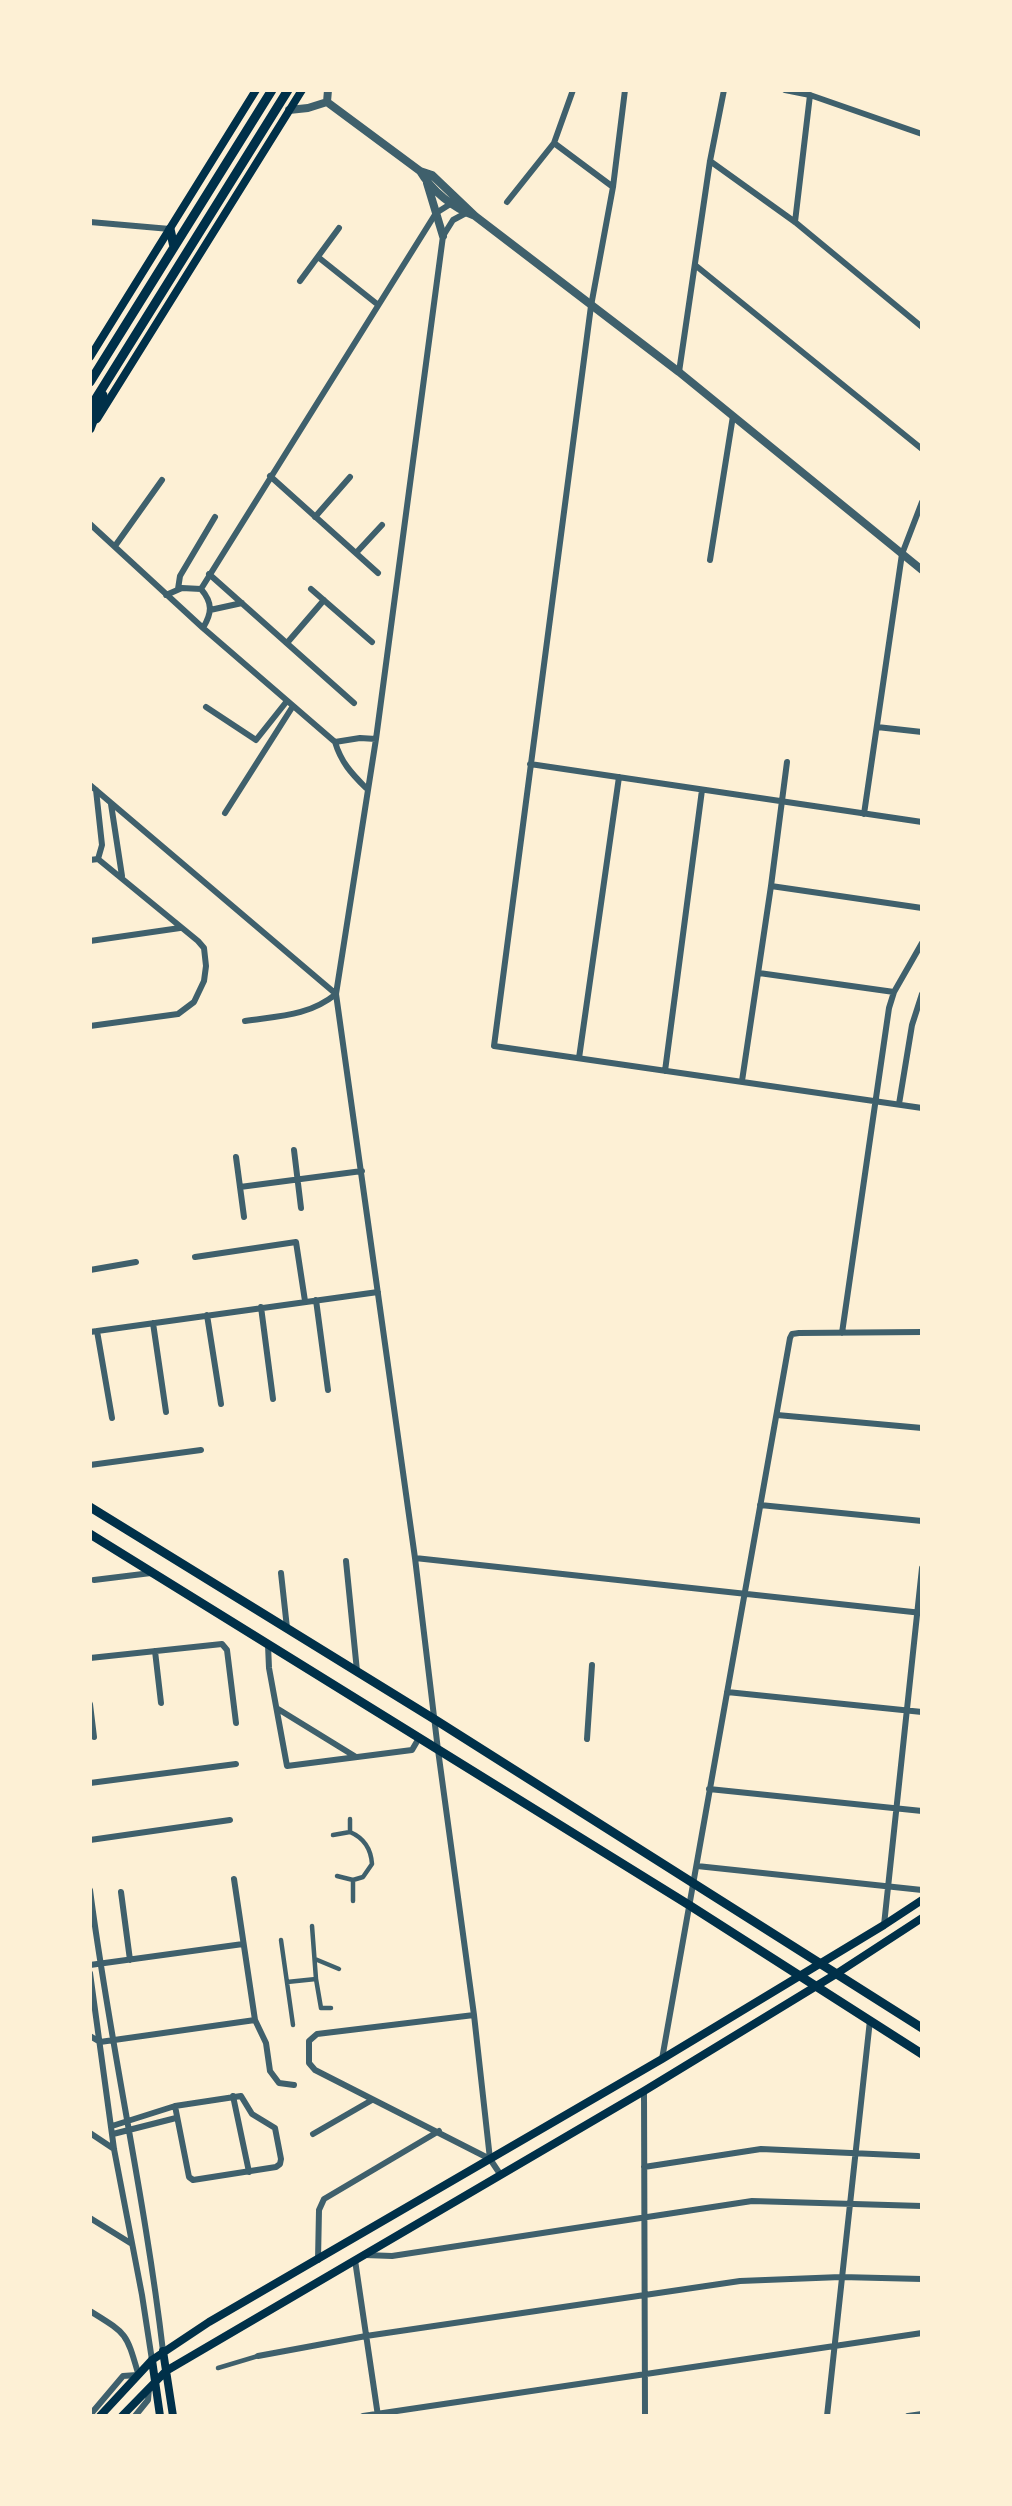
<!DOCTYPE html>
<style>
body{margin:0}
#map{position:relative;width:1012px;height:2506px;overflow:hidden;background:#fdf0d5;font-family:Inter,sans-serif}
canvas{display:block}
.frame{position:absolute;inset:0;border:92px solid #fdf0d5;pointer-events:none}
</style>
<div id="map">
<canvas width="1012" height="2506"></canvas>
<div class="frame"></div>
</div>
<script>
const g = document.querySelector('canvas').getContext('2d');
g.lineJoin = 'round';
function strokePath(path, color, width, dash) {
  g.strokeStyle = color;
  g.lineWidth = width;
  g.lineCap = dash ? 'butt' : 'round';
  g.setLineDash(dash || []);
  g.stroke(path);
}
const pedestrian = new Path2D(`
 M350,1819v13c14,6 21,17 22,32l-9,13 -10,3v21
 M333,1835l17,-3
 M337,1876l16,4
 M281,1940l12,85
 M315,1959l24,10
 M316,1979l5,29h10
 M287,1982l29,-3 -4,-53
 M218,2368l40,-12`);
const minor = new Path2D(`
 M625,90l-12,97 -22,119 -97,740 428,62
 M785,90l25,5 112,39
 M554,143l59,44
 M710,161l85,61 127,105
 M507,202l47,-59 19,-53
 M466,213l-13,7 -10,16 -67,503 -40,255 79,564 23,192 36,265 16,144
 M90,222l80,7
 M795,222l15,-127
 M318,257l59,47
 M695,265l227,184
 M300,281l39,-53
 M679,372l31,-211 14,-71
 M270,476l108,97
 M315,517l35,-40
 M90,524l113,104 132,114c6,20 16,31 31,46
 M115,546l47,-66
 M356,553l26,-28
 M710,560l23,-144
 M209,574l145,129
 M178,589l2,-13 35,-59
 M201,589l235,-376 16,-10
 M311,589l61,53
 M166,595l16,-7 19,1c12,14 11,24 2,39
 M210,610l32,-7
 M287,643l37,-43
 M206,707l50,33 31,-39
 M877,727l45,5
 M335,742l25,-4 16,1
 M530,764l392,58
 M90,785l246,209c-27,22 -57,22 -91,27
 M96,790l6,55 -4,14
 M111,804l11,72
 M225,813l68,-107
 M864,814l38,-260 20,-52
 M90,860l8,-1 100,82 6,7 2,18 -2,15 -10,21 -16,12 -88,12
 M771,886l151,22
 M90,941l90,-13
 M759,973l135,19
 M579,1058l40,-281
 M665,1071l37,-281
 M742,1081l29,-195 16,-124
 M899,1104l13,-79 10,-31
 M294,1150l7,58
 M236,1157l8,60
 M240,1187l122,-16
 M195,1257l101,-15 9,59
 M90,1270l46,-8
 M316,1300l12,90
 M261,1307l12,92
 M207,1315l14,89
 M153,1323l13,89
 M97,1331l15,87
 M90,1332l288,-40
 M842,1333l47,-325 5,-16 28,-49
 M777,1415l145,13
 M90,1465l111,-15
 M760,1505l162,16
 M415,1558l507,55
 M346,1561l11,110
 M281,1573l6,55
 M94,1580l57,-7
 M268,1645l1,23 18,98 125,-16 7,-12
 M155,1651l6,52
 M90,1658l132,-14 5,6 9,73
 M727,1692l195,20
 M90,1704l4,33
 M278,1709l78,48
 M587,1739l5,-74
 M90,1783l146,-19
 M709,1789l213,22
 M90,1840l140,-20
 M697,1866l225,24
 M234,1879l21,141 11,23 4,28 9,12 15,2
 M90,1890c20,155 55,307 73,461
 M121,1892l9,68
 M884,1925l38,-357
 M90,1965l153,-21
 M90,1973l24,176 28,146 10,65
 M474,2015l-157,19 -8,7v22l6,7 175,89 10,15
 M90,2036l10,6 155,-22
 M662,2059l128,-721 2,-4 7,-1 123,-1
 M644,2091l1,325
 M233,2096l16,76
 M112,2126l63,-20 66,-10 11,18 23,14 6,31 -1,5 -4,3 -83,13 -4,-3 -14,-71
 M90,2133l24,16
 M113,2134l63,-16
 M313,2134l59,-34
 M644,2167l117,-18 157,7
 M90,2218l42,26
 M365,2255l27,1 360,-55 170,5
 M318,2260l1,-50 5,-11 115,-68
 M355,2260l23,156
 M90,2311c37,23 36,21 48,62
 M258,2356l108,-20 374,-55 101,-4 81,2
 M90,2415l33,-39 14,-1
 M135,2416l13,-16 1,-12
 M363,2416l559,-83
 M827,2416l43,-396
 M908,2416l14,-2`);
const tertiary = new Path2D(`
 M327,102l93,69 12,4 43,41 204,156 243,198
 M327,102l1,-12
 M289,110l19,-2 19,-6
 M420,171c11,19 34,38 55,45
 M427,183l16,53`);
const secondary = new Path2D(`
 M90,357l166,-267
 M97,419l205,-329
 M163,2351l10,65
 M152,2360l8,56
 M100,2416l52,-56 57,-38 453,-263 222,-134 38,-25
 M122,2416l44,-45 478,-280 192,-117 86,-56`);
const primary = new Path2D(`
 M170,229l4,18
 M90,382l182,-292
 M90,408l198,-318
 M90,429l13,-34
 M90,1507l344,212 488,309
 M90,1534l599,371 233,149`);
strokePath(pedestrian, '#3f606c', 4.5);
strokePath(minor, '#3f606c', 6);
strokePath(tertiary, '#3f606c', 8);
strokePath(secondary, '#003049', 8);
strokePath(primary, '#003049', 9);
</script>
